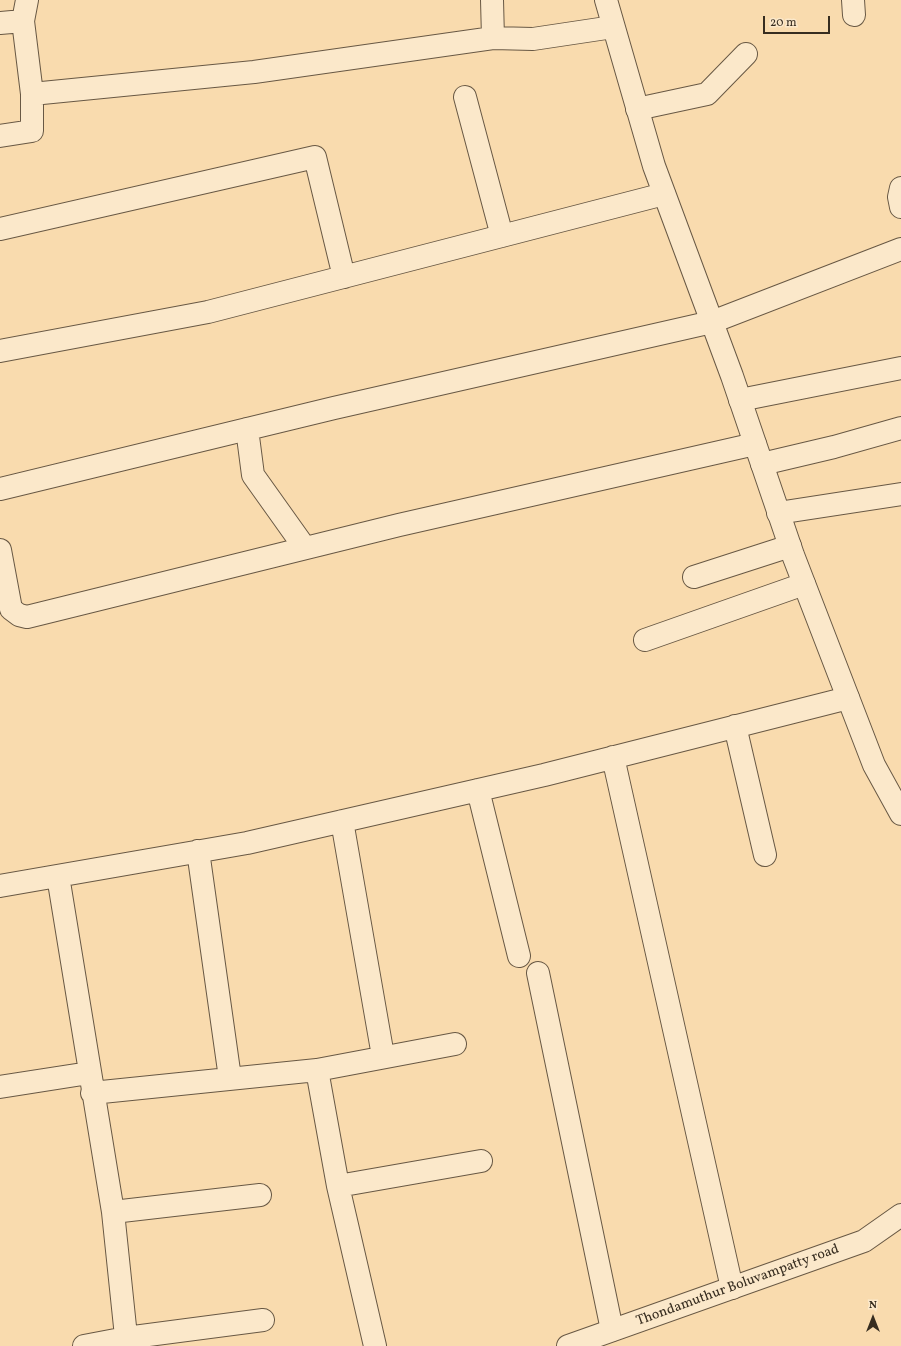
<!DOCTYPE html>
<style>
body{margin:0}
#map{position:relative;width:901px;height:1346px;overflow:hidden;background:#f9dbae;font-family:Vollkorn,serif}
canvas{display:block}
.north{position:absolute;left:853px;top:1298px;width:40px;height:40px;-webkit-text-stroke:3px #fbe8ca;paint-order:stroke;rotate:0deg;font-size:11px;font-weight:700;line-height:16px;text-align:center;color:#372d20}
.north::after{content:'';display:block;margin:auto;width:14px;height:18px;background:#372d20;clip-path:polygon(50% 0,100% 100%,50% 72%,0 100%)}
.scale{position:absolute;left:763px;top:16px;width:67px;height:18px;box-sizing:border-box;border:2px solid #372d20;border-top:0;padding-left:5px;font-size:12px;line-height:14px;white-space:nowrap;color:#372d20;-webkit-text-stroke:3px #fbe8ca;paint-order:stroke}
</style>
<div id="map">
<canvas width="901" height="1346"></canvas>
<div class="north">N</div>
<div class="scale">20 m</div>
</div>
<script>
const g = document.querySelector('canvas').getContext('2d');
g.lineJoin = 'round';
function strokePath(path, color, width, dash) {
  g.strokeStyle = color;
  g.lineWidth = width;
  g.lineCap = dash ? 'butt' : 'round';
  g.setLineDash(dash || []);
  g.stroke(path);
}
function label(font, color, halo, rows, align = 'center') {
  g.font = font + ' Vollkorn,serif';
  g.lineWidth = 3.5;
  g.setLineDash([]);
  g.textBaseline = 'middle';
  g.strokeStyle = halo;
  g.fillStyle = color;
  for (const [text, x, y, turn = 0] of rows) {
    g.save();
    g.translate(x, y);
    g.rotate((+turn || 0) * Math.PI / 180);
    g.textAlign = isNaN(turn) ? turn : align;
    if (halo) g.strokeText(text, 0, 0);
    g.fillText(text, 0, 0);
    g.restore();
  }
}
const minor = new Path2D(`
 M853,0l1,15
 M23,21l4,-21
 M0,23l23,-2 9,73 222,-22 239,-34 -1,-38
 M493,38l40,1 80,-12
 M465,97l37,139
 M637,109l70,-15 39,-40
 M0,136l32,-5v-37
 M901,188l-2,9 2,10
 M0,229l315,-72 29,120
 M0,351l208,-39 456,-118
 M740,400l161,-32
 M247,429l6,46 52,73
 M762,464l72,-17 67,-19
 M0,489l334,-81 378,-86 189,-73
 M778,513l123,-19
 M0,550l11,59 8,6 8,2 372,-92 356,-81
 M694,577l96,-31
 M645,640l159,-56
 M735,726l30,129
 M613,757l119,531
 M478,790l41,166
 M342,821l41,235
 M198,851l32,227
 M58,876l55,336 14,134
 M0,886l247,-43 297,-68 304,-77
 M538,973l74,357
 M317,1070l21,116 37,160
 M0,1087l89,-14
 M92,1093l225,-23 138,-26
 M338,1186l143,-25
 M113,1212l147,-17
 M84,1346l42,-8 137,-18`);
const tertiary = new Path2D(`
 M606,0l48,166 78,210 61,179 81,210 27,49
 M568,1346l296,-105 37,-26`);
const streetNames = [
 ["Thondamuthur Boluvampatty road",738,1286,-20]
];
strokePath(minor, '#685844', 24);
strokePath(tertiary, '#685844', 24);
strokePath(minor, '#fbe8ca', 22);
strokePath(tertiary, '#fbe8ca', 22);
label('14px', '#372d20', '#fbe8ca', streetNames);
</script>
